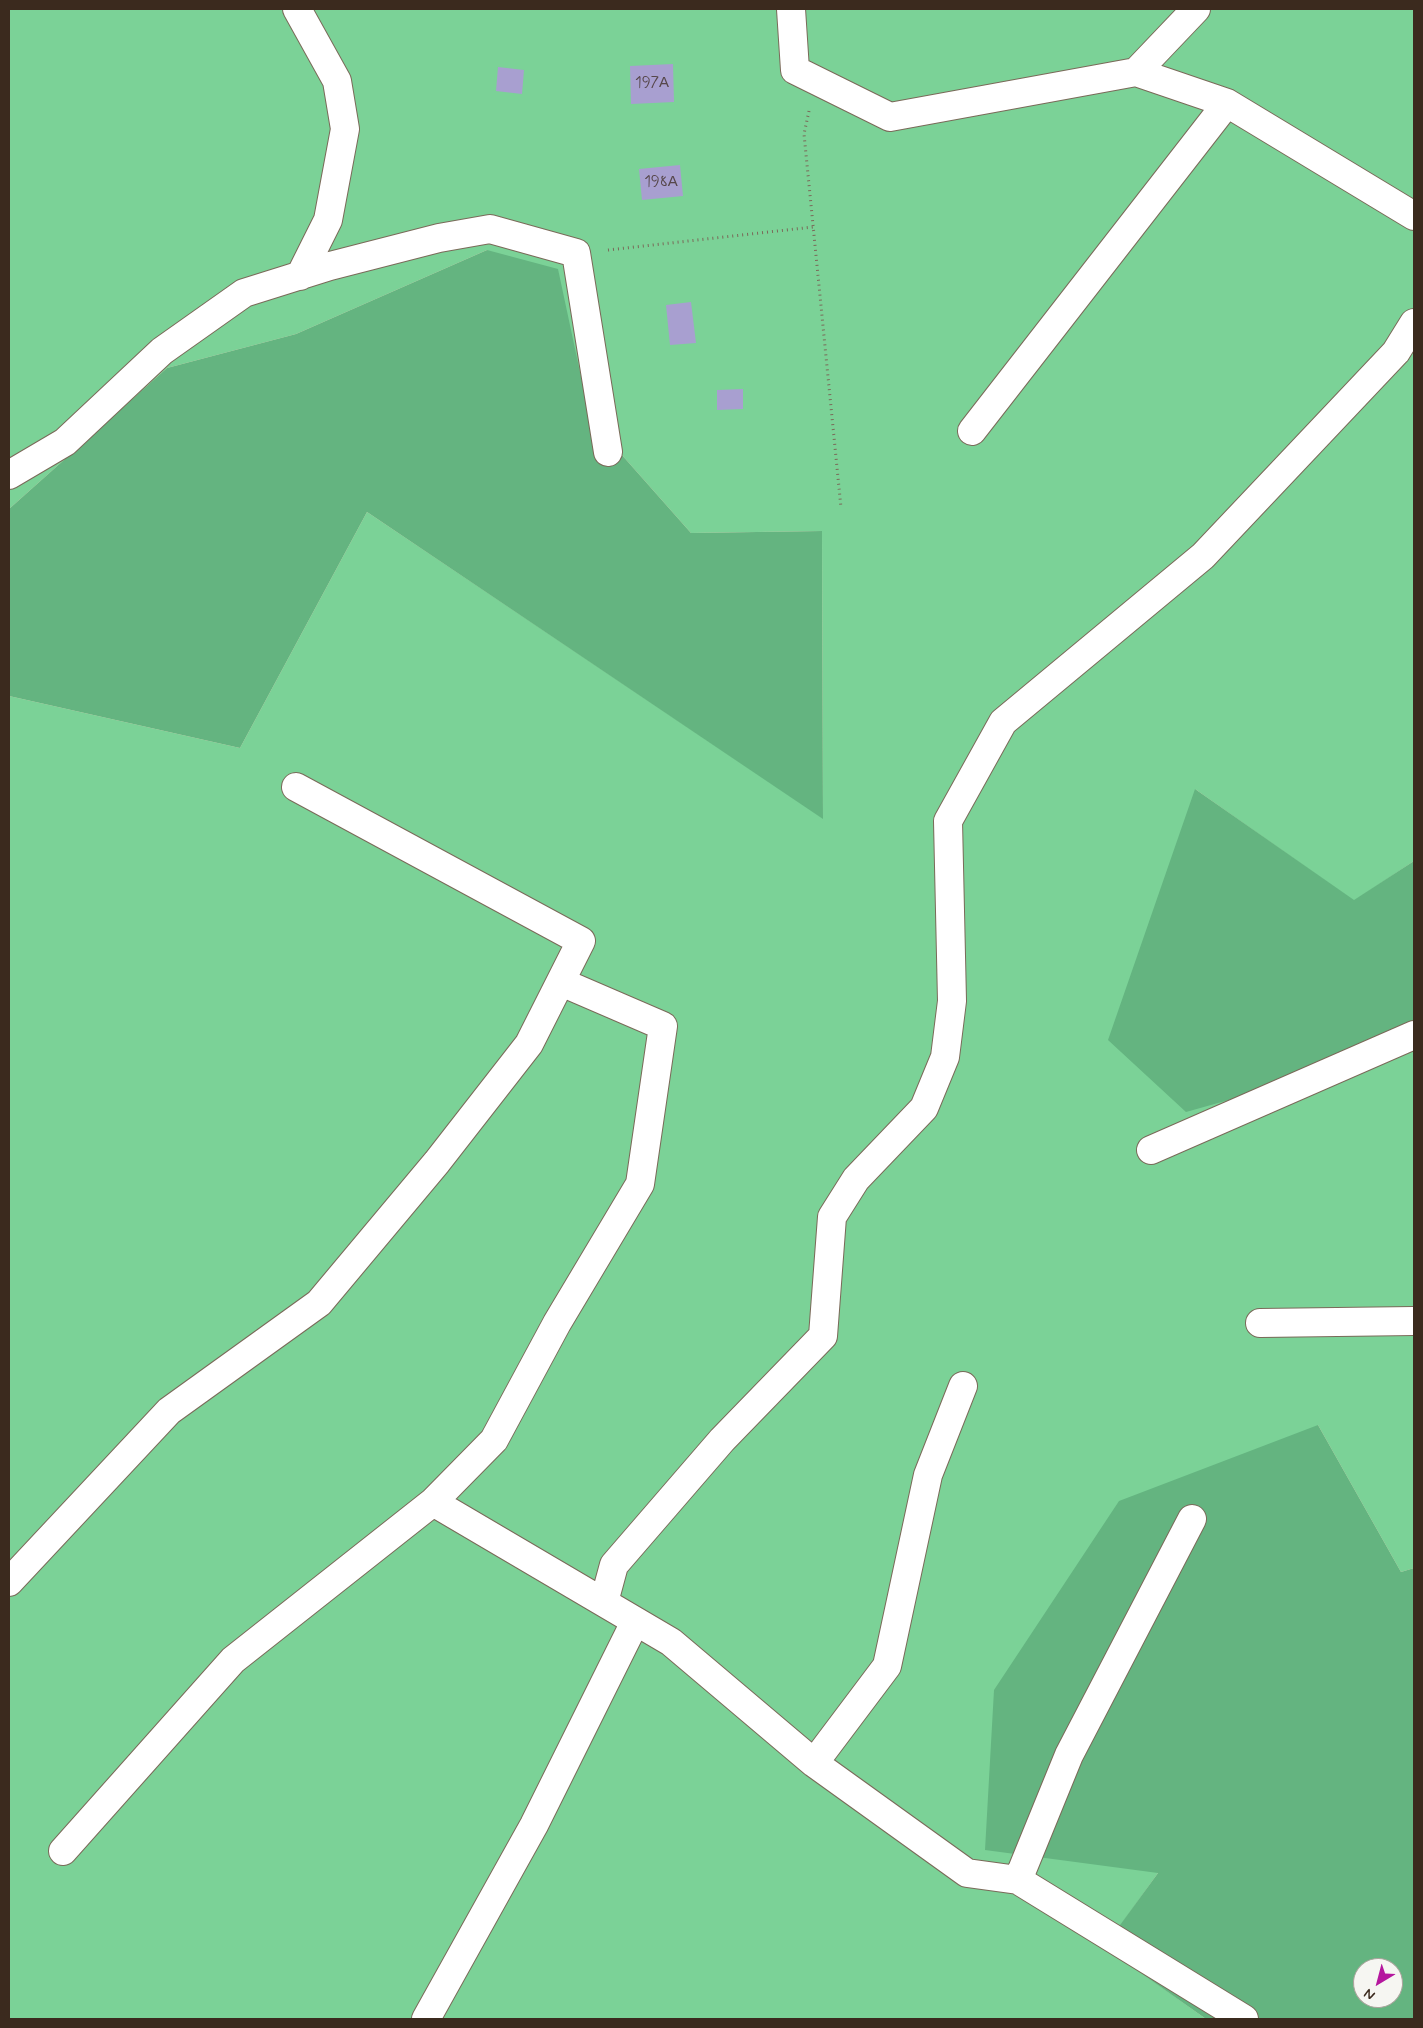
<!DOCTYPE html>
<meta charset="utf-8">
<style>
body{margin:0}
#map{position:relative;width:1423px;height:2028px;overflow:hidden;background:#f0e2c6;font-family:Mynerve,sans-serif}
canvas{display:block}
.frame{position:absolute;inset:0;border:10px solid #3b2a1e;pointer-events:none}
.north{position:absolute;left:1353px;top:1958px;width:50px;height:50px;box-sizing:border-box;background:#f6f6f2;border:1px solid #aba49d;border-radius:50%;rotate:217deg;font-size:14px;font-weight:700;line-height:20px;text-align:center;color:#3b2a1e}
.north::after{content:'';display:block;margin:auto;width:18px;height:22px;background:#b5179e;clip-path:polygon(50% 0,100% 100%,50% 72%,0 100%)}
</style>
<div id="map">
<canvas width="1423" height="2028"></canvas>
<div class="frame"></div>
<div class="north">N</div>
</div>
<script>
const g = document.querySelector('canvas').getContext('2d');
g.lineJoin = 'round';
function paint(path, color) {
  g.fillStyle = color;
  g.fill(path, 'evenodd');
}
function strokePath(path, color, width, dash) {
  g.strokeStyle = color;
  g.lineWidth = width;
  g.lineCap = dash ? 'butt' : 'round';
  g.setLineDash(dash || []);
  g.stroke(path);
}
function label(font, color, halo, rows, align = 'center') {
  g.font = font + ' Mynerve,sans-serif';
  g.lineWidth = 4;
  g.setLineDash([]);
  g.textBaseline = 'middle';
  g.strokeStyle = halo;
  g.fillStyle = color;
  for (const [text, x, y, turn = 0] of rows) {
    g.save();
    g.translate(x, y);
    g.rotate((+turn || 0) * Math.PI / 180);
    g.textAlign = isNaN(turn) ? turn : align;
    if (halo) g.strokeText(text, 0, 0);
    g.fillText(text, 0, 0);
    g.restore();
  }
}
const green = new Path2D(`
 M9,9h1405v852l-60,40 -159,-112 219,256v523l-13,4 -83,-147 -160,448 -53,74 101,72h-1197v-1323l231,52 127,-236 456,306 -1,-287 -131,2 -101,-114 -103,-169 -191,84 -129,34 -158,141z`);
const forest = new Path2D(`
 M487,250l71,19 32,150 101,114 131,-2 1,288 -456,-307 -127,236 -231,-52v-187l158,-141 129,-34z
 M1195,789l159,111 60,-39v184l-18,8 -210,59 -78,-72z
 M1318,1425l83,147 13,-4v451h-208l-102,-72 54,-74 -173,-23 9,-160 125,-189zM1363,1968h30v30h-30z`);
const building = new Path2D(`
 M673,64l1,38 -43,2 -1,-38z
 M498,67l26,3 -2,24 -26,-3z
 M680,165l3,31 -41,4 -3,-31z
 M691,302l5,41 -26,2 -4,-40z
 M743,389v20l-26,1v-20z`);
const path = new Path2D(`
 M809,111l-5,23 37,374
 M608,250l205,-23`);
const minor = new Path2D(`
 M297,9l40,72 8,48 -17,91 -28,56
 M791,9l4,61 95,47 246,-45 91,31 187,113
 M1136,72l60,-63
 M972,431l255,-328
 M9,475l56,-33 97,-91 82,-58 86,-27 109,-28 51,-9 86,24 32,199
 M1151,1150l263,-115
 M1260,1323l154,-2
 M433,1502l238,140 143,121 153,110 51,7 226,139
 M9,1582l160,-171 150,-108 118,-141 92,-118 52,-103 -285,-154
 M604,1602l10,-37 108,-125 101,-104 9,-119 24,-38 68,-71 21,-51 7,-56 -4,-180 55,-99 200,-166 193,-204 18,-29
 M814,1763l73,-97 41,-191 35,-89
 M63,1851l170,-191 200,-158 61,-62 63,-117 83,-139 23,-158 -102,-44
 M1018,1880l51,-125 123,-236
 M426,2019l108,-194 101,-203`);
const numberNames = [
 ["197А",652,84],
 ["198А",661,183]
];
paint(green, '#7bd297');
paint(forest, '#64b480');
paint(building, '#a89fd0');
strokePath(minor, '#7a6a59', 30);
strokePath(path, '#7a6a59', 3, [1, 4]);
strokePath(minor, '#fff', 28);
label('15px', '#56474a', null, numberNames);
</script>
